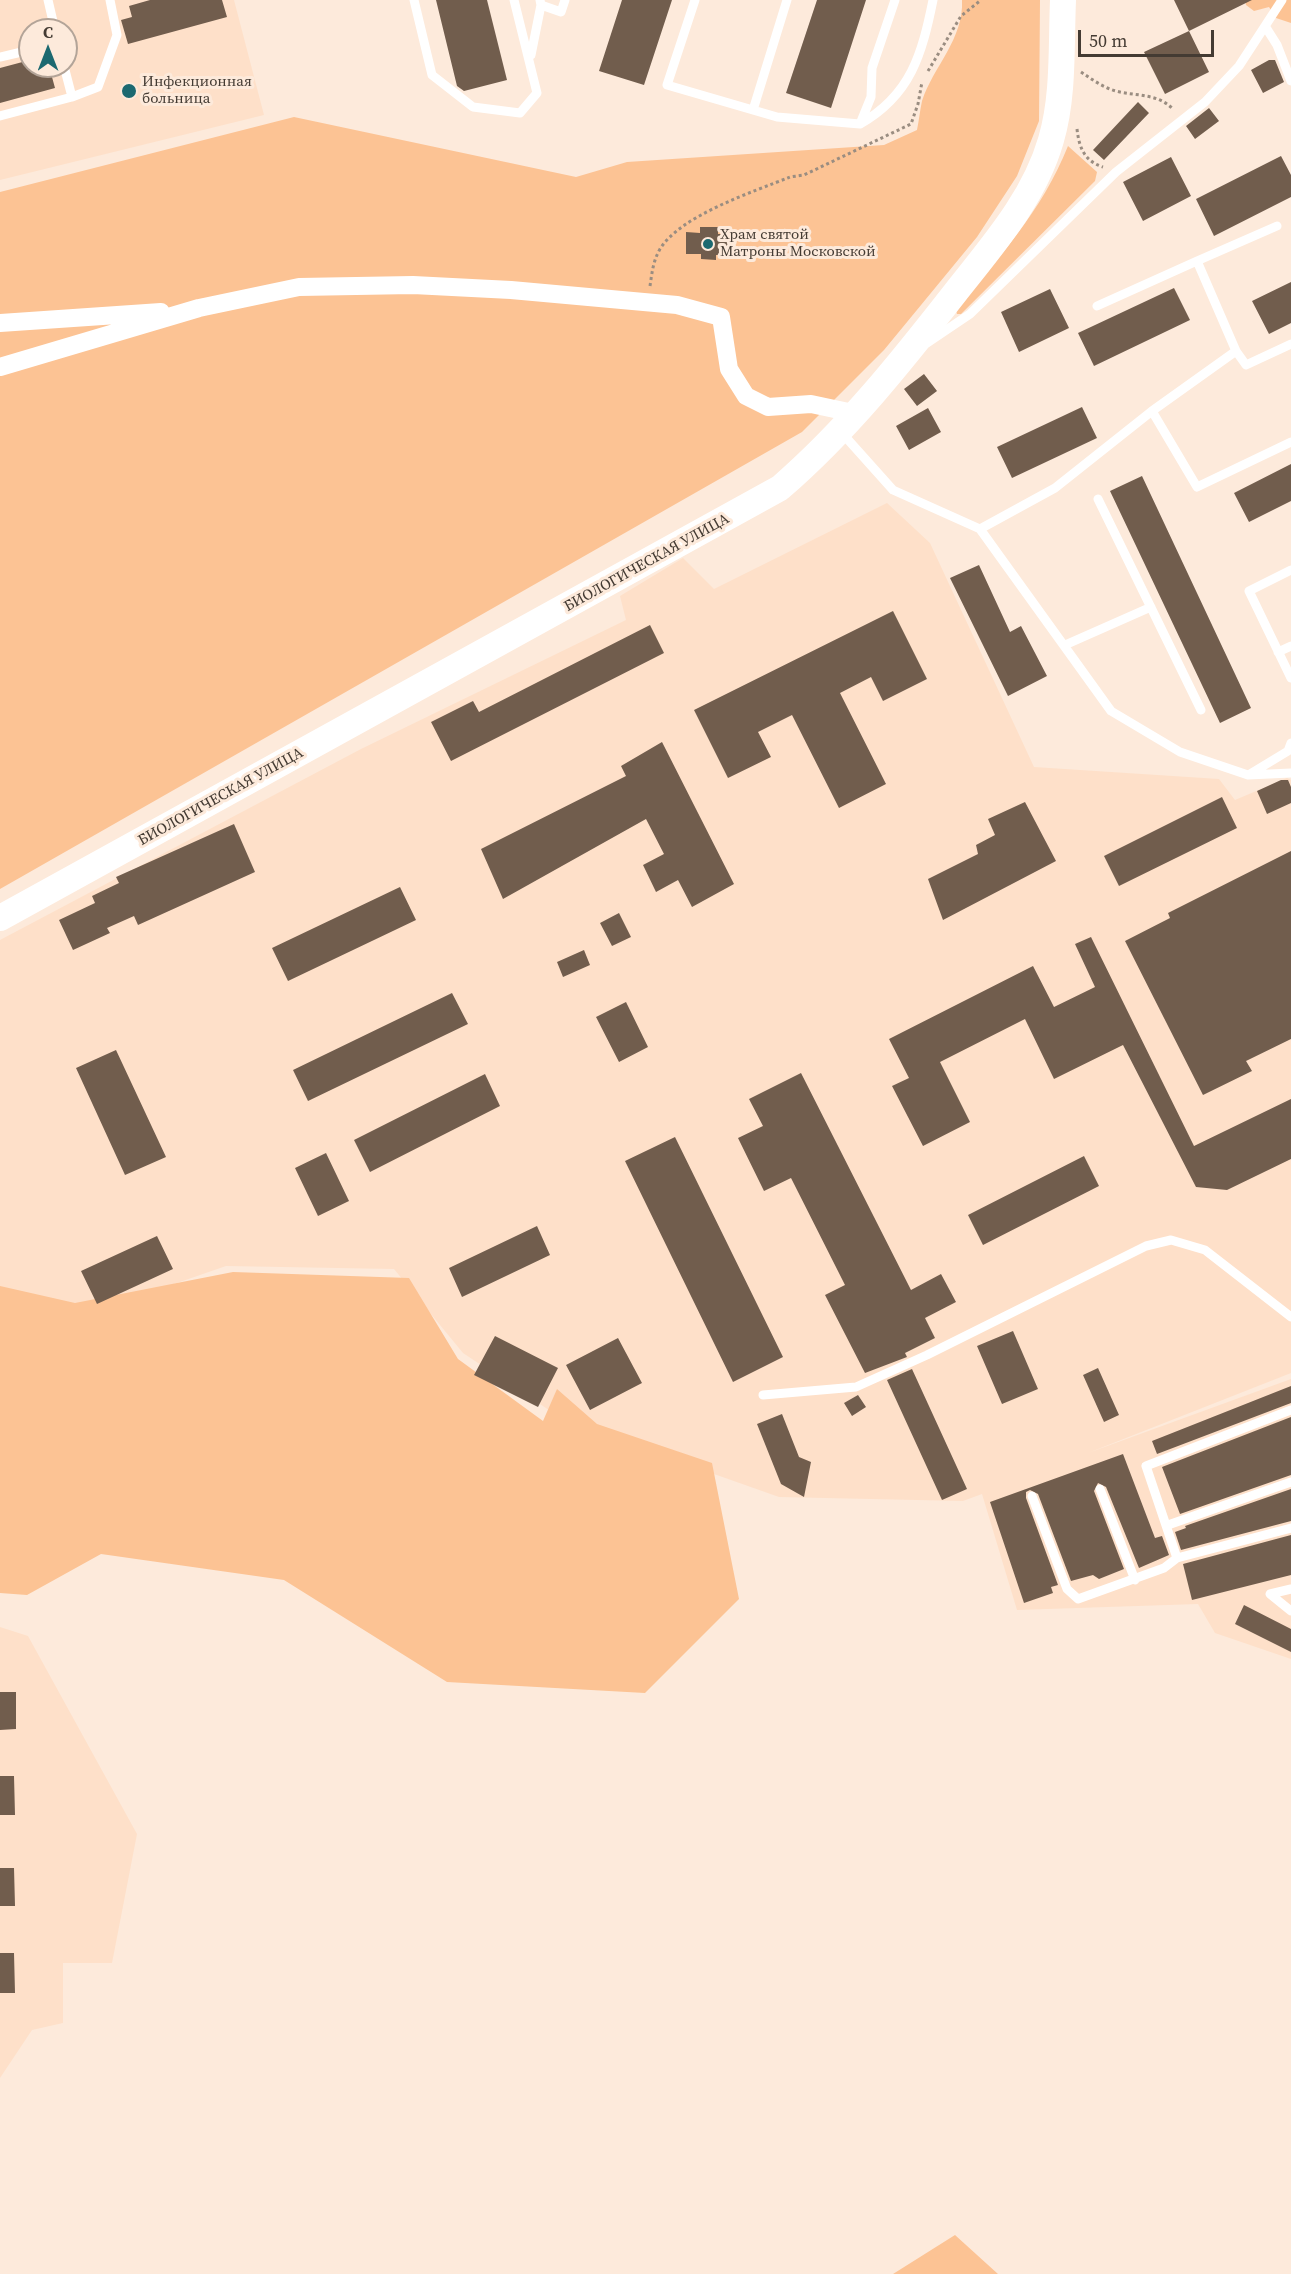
<!DOCTYPE html>
<meta charset="utf-8">
<style>
body{margin:0}
#map{position:relative;width:1291px;height:2274px;overflow:hidden;background:#fdeadb;font-family:"Source Serif 4",serif}
canvas{display:block}
.north{position:absolute;left:18px;top:18px;width:60px;height:60px;box-sizing:border-box;background:#fdeadb;border:2px solid #b3a498;border-radius:50%;rotate:0deg;font-size:16px;font-weight:700;line-height:24px;text-align:center;color:#443b33}
.north::after{content:'';display:block;margin:auto;width:21px;height:27px;background:#1c6970;clip-path:polygon(50% 0,100% 100%,50% 72%,0 100%)}
.scale{position:absolute;left:1078px;top:30px;width:136px;height:27px;box-sizing:border-box;border:3px solid #443b33;border-top:0;padding-left:8px;font-size:18px;line-height:21px;white-space:nowrap;color:#443b33;-webkit-text-stroke:4px #fdeadb;paint-order:stroke}
</style>
<div id="map">
<canvas width="1291" height="2274"></canvas>
<div class="north">С</div>
<div class="scale">50 m</div>
</div>
<script>
const g = document.querySelector('canvas').getContext('2d');
g.lineJoin = 'round';
function paint(path, color) {
  g.fillStyle = color;
  g.fill(path, 'evenodd');
}
function strokePath(path, color, width, dash) {
  g.strokeStyle = color;
  g.lineWidth = width;
  g.lineCap = dash ? 'butt' : 'round';
  g.setLineDash(dash || []);
  g.stroke(path);
}
function label(font, color, halo, rows, align = 'center') {
  g.font = font + ' "Source Serif 4",serif';
  g.lineWidth = 6;
  g.setLineDash([]);
  g.textBaseline = 'middle';
  g.strokeStyle = halo;
  g.fillStyle = color;
  for (const [text, x, y, turn = 0] of rows) {
    g.save();
    g.translate(x, y);
    g.rotate((+turn || 0) * Math.PI / 180);
    g.textAlign = isNaN(turn) ? turn : align;
    if (halo) g.strokeText(text, 0, 0);
    g.fillText(text, 0, 0);
    g.restore();
  }
}
const built = new Path2D(`
 M0,0h234l30,115 -264,65zM30,30h36v36h-36z
 M887,503l43,40 104,224 185,12 16,21 52,-22 4,2v593l-203,80 203,-74v280l-76,-26 -17,-29 -181,6 -35,-116 -19,7 -184,-4 -212,-75 -104,-69 -69,-84 -168,-3 -150,52 -76,-24v-354l361,-191 265,-129 -6,-24 63,-38 31,31z
 M0,1627l28,9 109,198 -25,129h-49v60l-31,7 -32,48z`);
const green = new Path2D(`
 M962,0h78l-1,121 -22,55 -40,61 -93,113 -82,82 -802,457v-697l294,-75 282,60 51,-15 257,-17 33,-15c2,-10 3,-20 5,-29 11,-34 42,-62 40,-101z
 M1245,0h46v23l-15,-5 -7,-11 -15,4 -8,-6z
 M1068,146l29,26 -2,9 -134,133h-4l-1,-4c44,-55 85,-97 112,-164z
 M233,1272l176,6 49,81 85,62 14,-32 40,35 115,39 27,136 -94,94 -198,-11 -163,-102 -183,-26 -74,41 -27,-2v-307l75,17z
 M955,2235l43,39h-105z`);
const building = new Path2D(`
 M150,0h72l5,17 -99,27 -7,-24 11,-3 -3,-11z
 M436,0h51l20,80 -43,11 -7,-5z
 M622,0h50l-28,85 -45,-14z
 M817,0h49l-35,108 -45,-15z
 M1174,0h78l-63,31z
 M1189,31l20,41 -44,22 -21,-42z
 M30,60v6h19l6,22 -55,15v-35z
 M1269,60h6l9,22 -21,11 -12,-23z
 M1138,102l11,11 -45,47 -11,-10z
 M1209,108l10,13 -24,18 -9,-13z
 M1281,156l10,19v22l-77,39 -18,-37z
 M1171,157l20,39 -48,25 -20,-39z
 M700,227h18v7h13v21h-15v5l-15,-1v-5h-15v-22l14,1z
 M1291,282v41l-22,11 -17,-33z
 M1174,288l16,32 -96,46 -16,-33z
 M1050,289l19,39 -50,24 -18,-40z
 M924,374l13,17 -20,15 -13,-17z
 M1082,407l15,31 -85,40 -15,-31z
 M928,408l13,24 -32,18 -13,-24z
 M1291,464v37l-42,21 -15,-29z
 M1142,476l109,232 -31,15 -110,-232z
 M979,565l31,67 11,-6 26,50 -39,20 -58,-118z
 M893,611l34,68 -44,22 -12,-24 -31,16 46,91 -47,24 -47,-93 -34,17 13,25 -43,21 -34,-68z
 M650,625l14,28 -213,108 -20,-39 42,-21 6,11z
 M662,742l72,142 -42,23 -14,-27 -22,12 -13,-27 21,-11 -18,-35 -143,80 -22,-50 145,-73 -5,-10z
 M1281,780h7l3,7v16l-24,11 -10,-23z
 M1222,797l15,31 -118,58 -15,-30z
 M1025,802l31,59 -113,59 -15,-41 50,-25 -2,-9 19,-10 -7,-16z
 M234,824l21,48 -117,53 -4,-9 -27,12 3,5 -37,17 -14,-30 36,-17 -3,-7 27,-13 -3,-6z
 M1291,851v188l-45,22 6,10 -49,24 -78,-154 45,-23 -2,-5z
 M400,887l16,33 -128,61 -16,-33z
 M619,913l12,24 -19,9 -12,-23z
 M1091,937l103,209 97,-47v60l-64,31 -31,-3 -73,-142 -69,34 -29,-60 -85,43 30,60 -47,24 -31,-60 17,-8 -20,-39 144,-73 21,41 41,-20 -20,-43z
 M584,950l6,15 -27,12 -6,-15z
 M452,993l16,31 -160,77 -15,-31z
 M626,1002l22,45 -29,15 -23,-45z
 M116,1050l50,107 -41,18 -49,-107z
 M801,1073l110,217 30,-16 15,28 -31,16 10,20 -30,15 2,4 -42,16 -40,-78 20,-10 -54,-107 -27,13 -26,-53 25,-12 -14,-27z
 M485,1074l15,32 -130,66 -16,-32z
 M675,1137l108,220 -50,25 -108,-221z
 M326,1153l23,48 -31,15 -23,-48z
 M1084,1156l15,30 -116,59 -15,-30z
 M537,1226l13,29 -88,42 -13,-29z
 M157,1236l16,33 -76,35 -16,-33z
 M1013,1331l25,58 -36,15 -25,-58z
 M495,1336l63,32 -20,39 -64,-32z
 M618,1338l24,45 -52,27 -24,-45z
 M1098,1368l21,47 -15,7 -21,-47z
 M912,1369l55,120 -25,11 -55,-120z
 M1291,1386v17l-134,51 -5,-13z
 M858,1395l8,12 -14,9 -8,-13z
 M782,1414l17,43 12,5 -7,35 -23,-13 -24,-60z
 M1291,1417v58l-111,39 -18,-47z
 M1123,1454l32,84 7,-2 7,19 -30,13 -33,-81 -8,-4 -4,8 30,78 -25,10 -6,-4 -22,6 -33,-87 -8,-4 -4,2v6l32,87 -7,2 2,6 -29,10 -34,-101z
 M1291,1489v32l-110,29 -6,-18 11,-4 -1,-2z
 M1291,1535v40l-99,25 -9,-36z
 M1244,1605l47,24v23l-56,-28z
 M0,1692h16v37l-16,1z
 M0,1776h14l1,39h-15z
 M0,1868h14l1,38h-15z
 M0,1953h14l1,40h-15z`);
const path = new Path2D(`
 M928,71l33,-55 20,-16
 M1081,72c12,8 24,17 39,20 19,4 38,2 53,17
 M1077,129c2,18 7,32 26,38
 M650,286c2,-13 3,-25 10,-37 21,-34 93,-57 130,-72l14,-2 107,-51 7,-20 4,-22`);
const lane = new Path2D(`
 M48,0l7,30
 M414,0l18,75 41,32 47,6 17,-20 -23,-93
 M540,0l1,5 20,7 4,-12
 M695,0l-28,85 110,32 83,7 11,-27 1,-29 23,-68
 M1265,26l12,19 14,36
 M531,55l10,-50
 M0,57l30,-7
 M72,97l26,-10 19,-52 -7,-35
 M753,110l34,-110
 M0,116l72,-19 -8,-31
 M860,124c51,-29 62,-70 73,-124
 M1197,261l80,-35
 M1097,306l100,-45 39,90 -84,60
 M927,343l43,-29 146,-142 89,-70 34,-36 43,-66
 M1236,351l10,14 45,-21
 M842,433l51,57 87,39 131,182 69,41 68,23 43,-2
 M1098,499l103,211
 M980,529l75,-41 97,-77 45,76 94,-45
 M1291,570l-42,21 42,87
 M1065,645l86,-38
 M1278,652l13,-6
 M1250,774l38,-23 3,-8
 M763,1395l93,-8 71,-32 219,-109 25,-6 34,10 86,67
 M1100,1489l35,91
 M1032,1496l35,93 11,10 86,-31 13,-10 114,-30
 M1168,1525l123,-43
 M1177,1558l-31,-92 145,-56
 M1291,1589l-21,5 21,17`);
const street = new Path2D(`
 M0,323l161,-11
 M0,367l199,-59 100,-21 114,-2 98,5 166,15 44,12 8,52 17,27 22,11 43,-3 47,10`);
const secondary = new Path2D(`
 M0,918l780,-430c67,-58 121,-126 175,-195 37,-47 79,-94 96,-153 13,-44 10,-94 12,-140`);
const markers = [
 [129,91,8,"#1c6970"],
 [708,244,6,"#1c6970"]
];
const poiNames = [
 ["Инфекционная",142,82],
 ["больница",142,99],
 ["Храм святой",720,235],
 ["Матроны Московской",720,252]
];
const streetNames = [
 ["БИОЛОГИЧЕСКАЯ УЛИЦА",647,563,-29],
 ["БИОЛОГИЧЕСКАЯ УЛИЦА",221,797,-29]
];
paint(built, '#fee0c9');
paint(green, '#fcc394');
paint(building, '#715d4d');
strokePath(path, '#9a8d81', 3, [3, 3]);
strokePath(lane, '#fff', 9);
strokePath(street, '#fff', 18);
strokePath(secondary, '#fff', 26);
for (const [x, y, r, color] of markers) {
  const dot = new Path2D();
  dot.arc(x, y, r, 0, 2 * Math.PI);
  g.fillStyle = color;
  g.fill(dot);
  strokePath(dot, '#fdeadb', 2);
}
label('15px', '#443b33', '#fdeadb', poiNames, 'left');
label('15px', '#443b33', '#fdeadb', streetNames);
</script>
